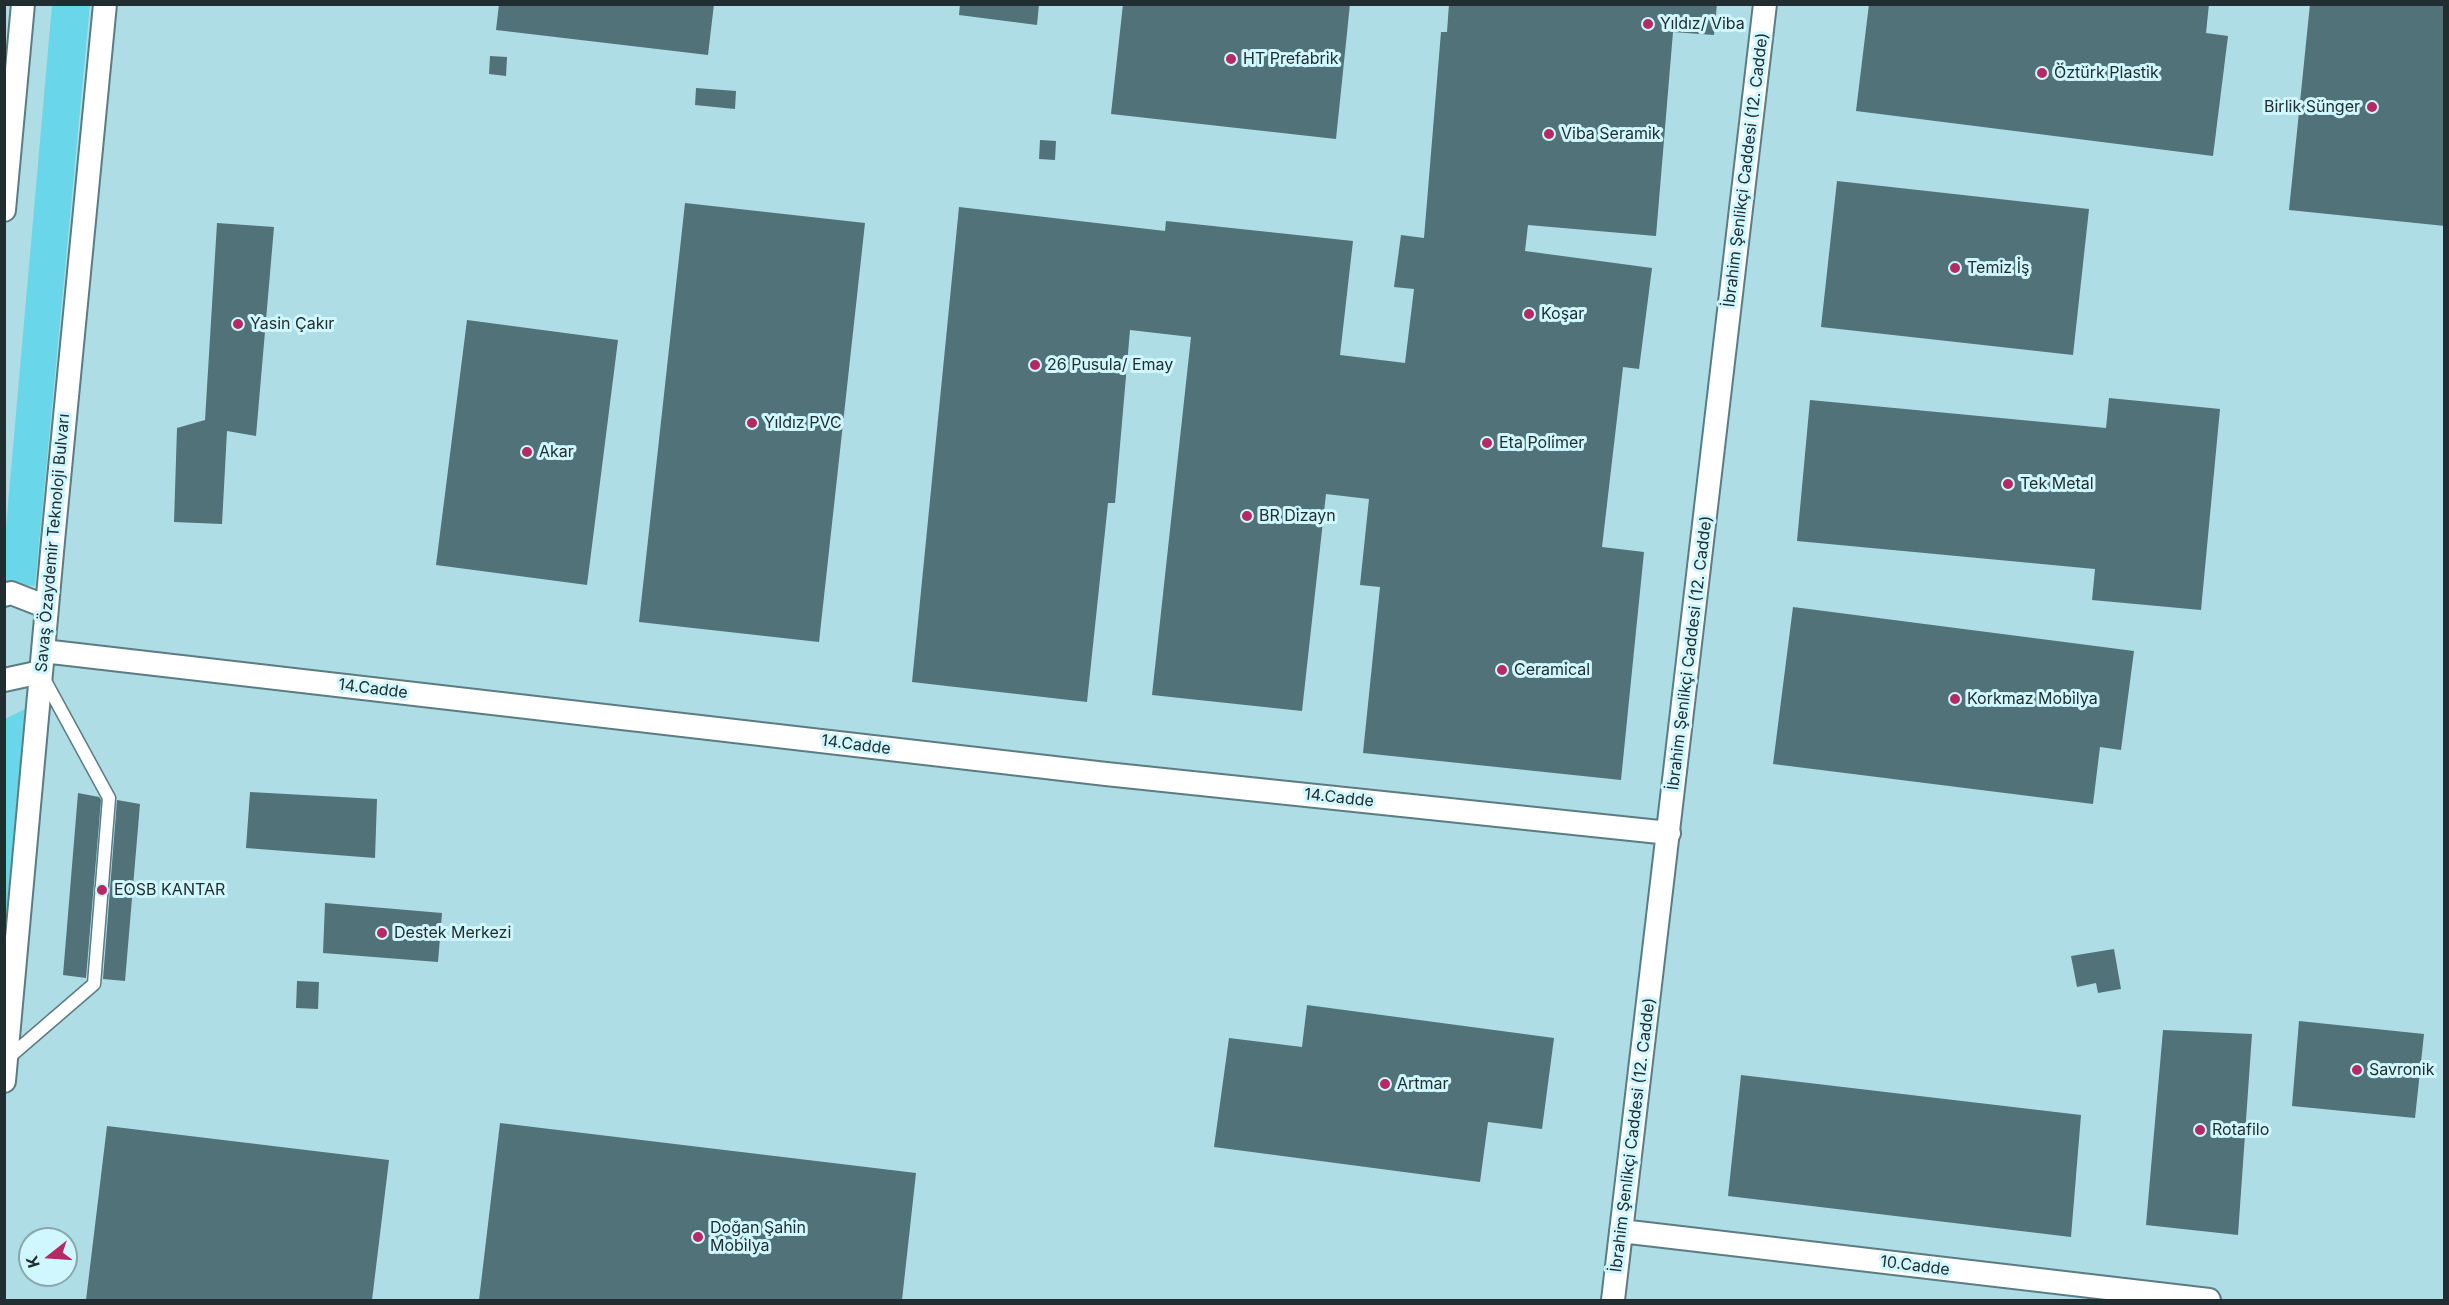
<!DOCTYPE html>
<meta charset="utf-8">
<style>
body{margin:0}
#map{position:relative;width:2449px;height:1305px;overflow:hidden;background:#c4eaf1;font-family:Inter,sans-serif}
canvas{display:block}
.frame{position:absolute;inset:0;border:6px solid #202e31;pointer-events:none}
.north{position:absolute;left:18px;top:1227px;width:60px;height:60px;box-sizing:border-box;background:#d1f7fe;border:2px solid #8aa7ac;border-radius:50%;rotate:253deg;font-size:16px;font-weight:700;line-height:24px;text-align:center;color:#202e31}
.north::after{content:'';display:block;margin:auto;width:21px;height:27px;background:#b52964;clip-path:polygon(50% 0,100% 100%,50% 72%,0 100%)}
</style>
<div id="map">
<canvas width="2449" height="1305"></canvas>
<div class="frame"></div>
<div class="north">K</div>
</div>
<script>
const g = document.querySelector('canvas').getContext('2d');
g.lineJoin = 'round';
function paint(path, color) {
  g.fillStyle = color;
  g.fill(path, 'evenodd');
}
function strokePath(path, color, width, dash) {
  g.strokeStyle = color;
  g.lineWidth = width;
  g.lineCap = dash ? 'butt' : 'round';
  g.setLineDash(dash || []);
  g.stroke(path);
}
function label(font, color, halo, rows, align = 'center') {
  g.font = font + ' Inter,sans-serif';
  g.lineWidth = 6;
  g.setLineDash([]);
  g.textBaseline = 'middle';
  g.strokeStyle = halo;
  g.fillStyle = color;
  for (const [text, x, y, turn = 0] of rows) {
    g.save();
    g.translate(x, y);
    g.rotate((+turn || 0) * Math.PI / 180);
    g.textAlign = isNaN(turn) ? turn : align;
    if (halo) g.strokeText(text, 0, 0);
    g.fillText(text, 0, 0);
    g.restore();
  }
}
const built = new Path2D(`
 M5,5h2439v1295h-2439zM30,1239h36v36h-36z`);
const green = new Path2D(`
 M52,5h38l-55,581 -31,-3 1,-45z
 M25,709l-20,218v-208z`);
const building = new Path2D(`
 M499,4h215l-6,51 -212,-25z
 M960,4h79l-2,21 -78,-10z
 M1123,4h227l-14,135 -225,-25z
 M1449,4h268l-3,31 -41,-3 -17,204 -128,-11 -3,26 127,17 -13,101 -16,-2 -21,180 42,5 -23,228 -258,-27 17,-166 -20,-2 9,-86 -43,-5 -24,217 -150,-16 39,-358 -61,-7 -15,173h-7l-21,199 -175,-20 47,-475 206,24 1,-10 187,20 -13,114 65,8 9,-74 -20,-2 7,-52 23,3 17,-206h6z
 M1869,4h340l-3,29 22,3 -15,120 -357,-45z
 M2310,4h135v222l-156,-16z
 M490,56l17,1 -1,19 -17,-2z
 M696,88l40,3 -1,18 -40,-4z
 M1040,140l16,1 -1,19 -16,-1z
 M1837,181l252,28 -16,146 -252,-28z
 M685,203l180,20 -46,419 -180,-20z
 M217,223l57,4 -18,209 -29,-5 -5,93 -48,-2 3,-94 28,-8z
 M467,320l151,20 -31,245 -151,-20z
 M2109,398l111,11 -19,201 -109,-10 3,-31 -298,-28 13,-141 296,28z
 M1793,607l341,44 -13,99 -21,-3 -7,57 -320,-40z
 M250,792l127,7 -2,59 -129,-10z
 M78,793l21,4 2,3 -15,178 -23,-3z
 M117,800l23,4 -15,177 -22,-2z
 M325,903l117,10 -4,49 -115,-9z
 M2114,949l7,40 -23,4 -2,-10 -19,4 -6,-31z
 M297,981l22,1 -1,27 -22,-1z
 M1307,1005l247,33 -12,91 -54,-7 -8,60 -266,-35 15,-109 73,9z
 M2299,1021l125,13 -9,84 -123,-12z
 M2163,1030l89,4 -14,201 -92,-10z
 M1741,1075l340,40 -10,122 -343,-41z
 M500,1123l416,50 -14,127h-423z
 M107,1126l282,34 -17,140h-286z`);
const lane = new Path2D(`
 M7,1059l87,-75 15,-186 -66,-121`);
const street = new Path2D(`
 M4,210l19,-206
 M4,595l7,-2 36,14
 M43,651l1063,123 563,59
 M4,680l37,-8
 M4,1081l49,-540 52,-537
 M1621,1231l588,69
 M1613,1300l152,-1296`);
const markers = [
 [1648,24,6,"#b52964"],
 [1231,59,6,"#b52964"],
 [2042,73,6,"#b52964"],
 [2372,107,6,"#b52964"],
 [1549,134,6,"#b52964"],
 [1955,268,6,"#b52964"],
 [1529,314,6,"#b52964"],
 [238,324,6,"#b52964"],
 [1035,365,6,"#b52964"],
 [752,423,6,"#b52964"],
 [1487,443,6,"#b52964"],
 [527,452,6,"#b52964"],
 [2008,484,6,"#b52964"],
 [1247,516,6,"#b52964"],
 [1502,670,6,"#b52964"],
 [1955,699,6,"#b52964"],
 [102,890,6,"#b52964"],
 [382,933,6,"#b52964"],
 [2357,1070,6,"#b52964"],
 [1385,1084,6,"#b52964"],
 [2200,1130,6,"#b52964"],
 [698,1237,6,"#b52964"]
];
const poiNames = [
 ["Yıldız/ Viba",1660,24],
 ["HT Prefabrik",1243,59],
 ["Öztürk Plastik",2054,73],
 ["Birlik Sünger",2360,107,"right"],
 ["Viba Seramik",1561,134],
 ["Temiz İş",1967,268],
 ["Koşar",1541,314],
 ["Yasin Çakır",250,324],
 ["26 Pusula/ Emay",1047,365],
 ["Yıldız PVC",764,423],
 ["Eta Polimer",1499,443],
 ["Akar",539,452],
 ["Tek Metal",2020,484],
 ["BR Dizayn",1259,516],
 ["Ceramical",1514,670],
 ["Korkmaz Mobilya",1967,699],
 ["EOSB KANTAR",114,890],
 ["Destek Merkezi",394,933],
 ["Savronik",2369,1070],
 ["Artmar",1397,1084],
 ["Rotafilo",2212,1130],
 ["Doğan Şahin",710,1228],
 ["Mobilya",710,1246]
];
const streetNames = [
 ["İbrahim Şenlikçi Caddesi (12. Cadde)",1746,170,-83],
 ["Savaş Özaydemir Teknoloji Bulvarı",53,543,-85],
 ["İbrahim Şenlikçi Caddesi (12. Cadde)",1690,653,-83],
 ["14.Cadde",373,689,7],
 ["14.Cadde",856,745,7],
 ["14.Cadde",1339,798,6],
 ["İbrahim Şenlikçi Caddesi (12. Cadde)",1633,1135,-83],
 ["10.Cadde",1915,1266,7]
];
paint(built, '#afdde6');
paint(green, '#69d6e9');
paint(building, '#507278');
strokePath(lane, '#5a7c82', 15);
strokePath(street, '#5a7c82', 26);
strokePath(lane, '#fff', 12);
strokePath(street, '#fff', 22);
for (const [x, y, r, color] of markers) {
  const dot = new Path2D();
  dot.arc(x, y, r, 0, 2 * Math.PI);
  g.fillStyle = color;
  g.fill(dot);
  strokePath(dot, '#d1f7fe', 2);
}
label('16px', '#202e31', '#d1f7fe', poiNames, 'left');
label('16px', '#202e31', '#d1f7fe', streetNames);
</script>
